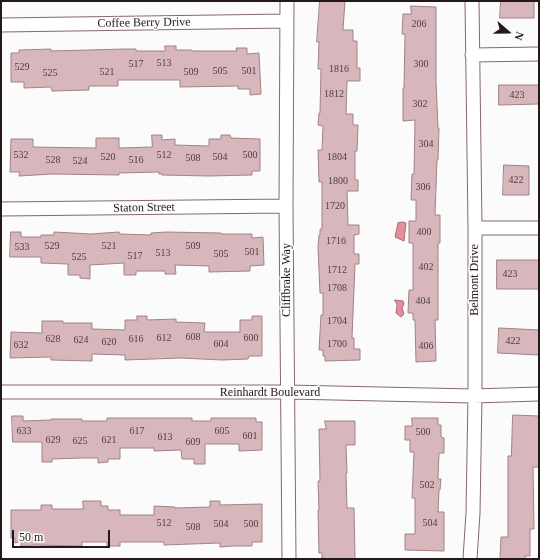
<!DOCTYPE html>
<style>
body{margin:0}
#map{position:relative;width:540px;height:560px;overflow:hidden;background:#fbfbfb;font-family:Georgia,serif}
canvas{display:block}
.frame{position:absolute;inset:0;border:2px solid #24181a;pointer-events:none}
.north{position:absolute;left:488px;top:12px;width:40px;height:40px;-webkit-text-stroke:3px #fbfbfb;paint-order:stroke;rotate:110deg;font-size:11px;font-weight:700;line-height:16px;text-align:center;color:#24181a}
.north::after{content:'';display:block;margin:auto;width:14px;height:18px;background:#24181a;clip-path:polygon(50% 0,100% 100%,50% 72%,0 100%)}
.scale{position:absolute;left:12px;top:530px;width:98px;height:18px;box-sizing:border-box;border:2px solid #24181a;border-top:0;padding-left:5px;font-size:12px;line-height:14px;white-space:nowrap;color:#24181a;-webkit-text-stroke:3px #fbfbfb;paint-order:stroke}
</style>
<div id="map">
<canvas width="540" height="560"></canvas>
<div class="frame"></div>
<div class="north">N</div>
<div class="scale">50 m</div>
</div>
<script>
const g = document.querySelector('canvas').getContext('2d');
g.lineJoin = 'round';
function paint(path, color) {
  g.fillStyle = color;
  g.fill(path, 'evenodd');
}
function strokePath(path, color, width, dash) {
  g.strokeStyle = color;
  g.lineWidth = width;
  g.lineCap = dash ? 'butt' : 'round';
  g.setLineDash(dash || []);
  g.stroke(path);
}
function label(font, color, halo, rows, align = 'center') {
  g.font = font + ' Georgia,serif';
  g.lineWidth = 3;
  g.setLineDash([]);
  g.textBaseline = 'middle';
  g.strokeStyle = halo;
  g.fillStyle = color;
  for (const [text, x, y, turn = 0] of rows) {
    g.save();
    g.translate(x, y);
    g.rotate((+turn || 0) * Math.PI / 180);
    g.textAlign = isNaN(turn) ? turn : align;
    if (halo) g.strokeText(text, 0, 0);
    g.fillText(text, 0, 0);
    g.restore();
  }
}
const water = new Path2D(`
 M403,222l3,1 -2,18 -9,-4 3,-14z
 M395,300l8,1 1,3 -2,4 2,6 -3,3 -5,-4 1,-8z`);
const building = new Path2D(`
 M320,1h25l-2,29h10v11h4v27h3v13h-13l-1,33h7v11h5l-1,26h-2v29h3v11h-11l1,34h11v9l-5,1v19h5v10h-4l-3,74h2v11h6v11l-35,1v-5h-2v-6h-4l2,-35h2v-22h-3l-2,-46 1,-12h1v-6h2v-47h-3l-1,-32h4l1,-24 -5,-1 1,-12h1l1,-44h-3l1,-27h-2z
 M501,1h33v17h-34z
 M411,6l25,1v74l2,47h1l-1,32h-1l-2,55h5v28h-2v77h-3l1,41 -20,1 -1,-42h-2v-7h-5l1,-23h4v-47h-4v-22h7v-21h-5l1,-26h2l1,-54 -12,1v-33h1l1,-54h-3l1,-20h8z
 M165,46h11v4h16v1h45l-1,-3h11v6l12,-1 2,41 -11,1v-6h-12v-3l-58,1v-7h-62v6h-29v4l-37,1 -1,-4 -27,1v-6h-13v-29h8v-3l32,-1v2l74,-2h11v2h29z
 M499,85h40v19l-40,1z
 M152,135h10v5l13,-1v6l34,1v-7h12v-4h9l1,3 29,1v32h-8v4l-43,1 -47,-1v-1h-3v-2l-40,1v2l-67,-1 -33,2 1,-4h-10l1,-33h22v8l63,1v-10h23v10l33,-1z
 M504,165l25,1v29h-26z
 M11,232h10v5h20v-2h13v-3l37,2 28,-2 1,2 31,1v-2l15,-1 55,1v1h31v4l11,-1 1,28 -14,1v5l-41,1v-6l-34,-1 1,9h-11v-3h-29v4h-12v-12l-34,2v14l-10,-1v-3h-12v-11l-27,-1v-6h-31z
 M497,260h42v29h-42z
 M137,316h10v4l29,-1v3l29,1 -1,9h36v-12h12v-4h10v40h-13l-1,3 -26,1 -41,-2 -56,2v-5l-33,-1v7l-41,-1v-3l-41,1 1,-26 31,1v-12h21v2h29v6l33,1v-10h12z
 M499,328l40,2v25l-41,-2z
 M513,415l26,1v51h-6l1,62h-4v27h-5v3h-25l1,-22h7v-81h3z
 M12,416h11v5l28,-1v-1h31v2h25v-3h85v3h19v-3h45v4h6v28l-23,1v-7h-34v20h-11v-5h-12l-1,-9 -27,1v-3h-34v11h-12v3l-10,1v-5h-16l-30,1v3h-10v-20h-29z
 M412,418h26v7h3v12l3,1v15h-5l-1,26h3l-1,11h-1l-1,22h6v39l-39,-1v-16h10v-36h-3l2,-46h-4v-12h-5v-14h7z
 M325,421h30v24h-9l1,28h-1l1,35h7l1,51h-30v-1h-3v-5h-3l-1,-43h1l-1,-29h2l-1,-52h7z
 M83,501h18v5h7v4h12v5h34v-9l21,1v1l35,-1v-6h10v4l42,-1v38h-10v4h-19l-13,1v-4l-56,2v-3h-44v4h-13v-4h-25v4l-50,-1v1h-11v-5l-6,2v-5h-4v-28h30v-5h11v4h31z`);
const minor = new Path2D(`
 M287,1l-1,205 3,353
 M1,25l286,-4
 M472,55l67,-1
 M1,209l285,-3
 M475,228h64
 M1,392h287l185,4 66,-2
 M470,559l3,-46 2,-117v-168l-3,-227`);
const numberNames = [
 ["206",419,24],
 ["513",164,63],
 ["517",136,64],
 ["300",421,64],
 ["529",22,67],
 ["1816",339,69],
 ["505",220,71],
 ["501",249,71],
 ["521",107,72],
 ["509",191,72],
 ["525",50,73],
 ["1812",334,94],
 ["423",517,95],
 ["302",420,104],
 ["304",426,144],
 ["532",21,155],
 ["512",164,155],
 ["500",250,155],
 ["520",108,157],
 ["504",220,157],
 ["1804",337,157],
 ["508",193,158],
 ["528",53,160],
 ["516",136,160],
 ["524",80,161],
 ["422",516,180],
 ["1800",338,181],
 ["306",423,187],
 ["1720",335,206],
 ["400",424,232],
 ["1716",336,241],
 ["529",52,246],
 ["521",109,246],
 ["509",193,246],
 ["533",22,247],
 ["501",252,252],
 ["513",163,253],
 ["505",221,254],
 ["517",135,256],
 ["525",79,257],
 ["402",426,267],
 ["1712",337,270],
 ["423",510,274],
 ["1708",337,288],
 ["404",423,301],
 ["1704",337,321],
 ["608",193,337],
 ["612",164,338],
 ["600",251,338],
 ["628",53,339],
 ["616",136,339],
 ["624",81,340],
 ["422",513,341],
 ["620",109,342],
 ["604",221,344],
 ["1700",337,344],
 ["632",21,345],
 ["406",426,346],
 ["633",24,431],
 ["617",137,431],
 ["605",222,431],
 ["500",423,432],
 ["601",250,436],
 ["613",165,437],
 ["629",53,440],
 ["621",109,440],
 ["625",80,441],
 ["609",193,442],
 ["502",427,485],
 ["512",164,523],
 ["504",430,523],
 ["504",221,524],
 ["500",251,524],
 ["508",193,527]
];
const streetNames = [
 ["Coffee Berry Drive",144,23,-1],
 ["Staton Street",144,208,-1],
 ["Cliffbrake Way",287,280,-90],
 ["Belmont Drive",475,280,-90],
 ["Reinhardt Boulevard",270,393]
];
paint(water, '#e38e9c');
strokePath(water, '#aa6b75', 1);
paint(building, '#d7b7bb');
strokePath(building, '#a18286', 1);
strokePath(minor, '#85686b', 15);
strokePath(minor, '#fff', 13);
label('10px', '#514042', null, numberNames);
label('12px', '#24181a', '#fbfbfb', streetNames);
</script>
